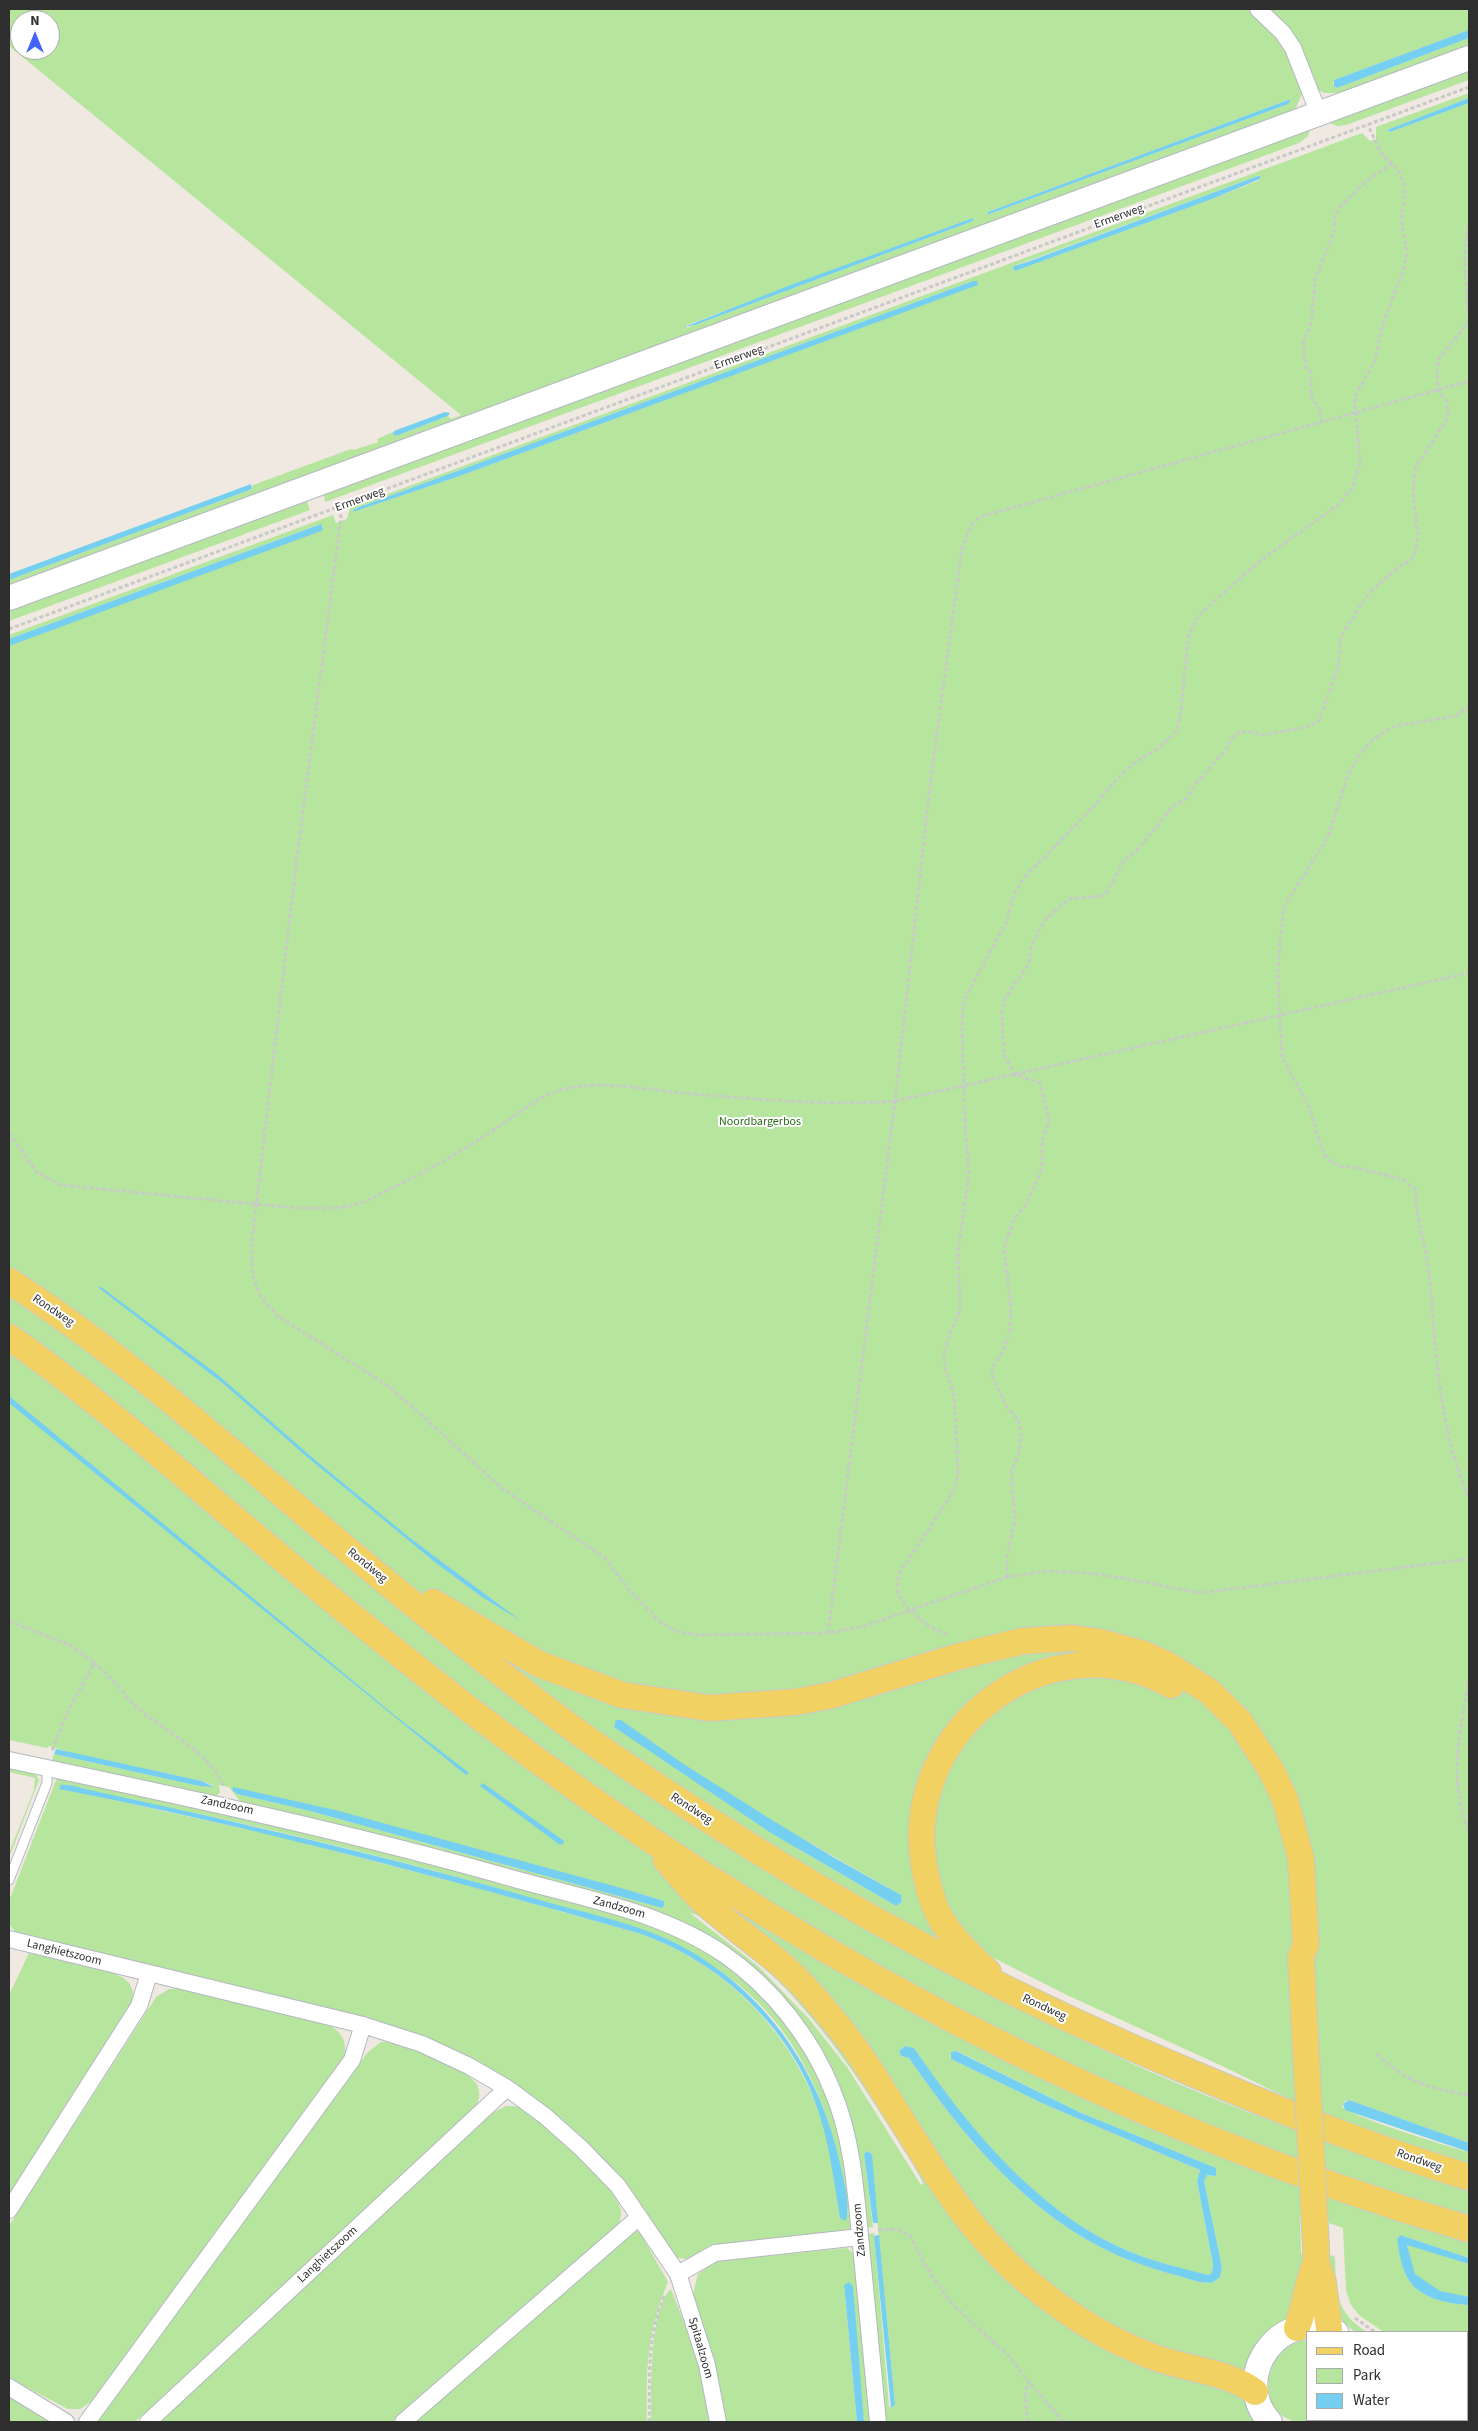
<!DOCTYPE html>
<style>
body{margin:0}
#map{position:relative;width:1478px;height:2431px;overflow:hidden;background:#efe9e1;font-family:"Source Sans 3",sans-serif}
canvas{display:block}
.frame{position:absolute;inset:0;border:10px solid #2e2e2e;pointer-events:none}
.legend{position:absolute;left:1306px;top:2331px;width:162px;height:90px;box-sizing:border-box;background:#fff;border:1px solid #ababab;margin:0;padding:6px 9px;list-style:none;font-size:15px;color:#2e2e2e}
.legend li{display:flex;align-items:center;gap:10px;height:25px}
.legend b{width:25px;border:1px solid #ababab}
.north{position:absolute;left:10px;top:10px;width:50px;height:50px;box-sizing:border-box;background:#fff;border:1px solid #ababab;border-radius:50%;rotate:0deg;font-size:14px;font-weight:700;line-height:20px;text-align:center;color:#2e2e2e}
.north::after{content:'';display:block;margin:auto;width:18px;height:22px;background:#4264fb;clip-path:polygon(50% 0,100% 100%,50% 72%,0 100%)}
</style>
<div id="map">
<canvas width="1478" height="2431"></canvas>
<div class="frame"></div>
<ul class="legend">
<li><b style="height:6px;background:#f2d163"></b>Road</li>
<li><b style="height:14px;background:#b6e59e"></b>Park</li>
<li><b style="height:14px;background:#75cff0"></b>Water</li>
</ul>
<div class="north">N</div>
</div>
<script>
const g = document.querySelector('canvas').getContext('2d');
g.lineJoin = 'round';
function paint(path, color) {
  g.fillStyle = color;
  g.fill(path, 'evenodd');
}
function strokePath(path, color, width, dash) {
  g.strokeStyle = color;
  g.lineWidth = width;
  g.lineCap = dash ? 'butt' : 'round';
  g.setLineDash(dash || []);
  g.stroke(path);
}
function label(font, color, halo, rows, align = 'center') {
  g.font = font + ' "Source Sans 3",sans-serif';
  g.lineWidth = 4;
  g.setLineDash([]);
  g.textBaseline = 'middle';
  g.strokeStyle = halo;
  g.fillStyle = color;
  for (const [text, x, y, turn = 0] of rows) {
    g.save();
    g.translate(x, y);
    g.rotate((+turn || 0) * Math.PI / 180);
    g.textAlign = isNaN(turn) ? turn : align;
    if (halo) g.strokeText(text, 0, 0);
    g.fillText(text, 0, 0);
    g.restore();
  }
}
const green = new Path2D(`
 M9,9h1241l18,16 14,17 20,52 -7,16 -1286,478v-8l243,-91 1,-4 98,-36 3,1 24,-8 -1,-3 16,-7 3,4 52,-20 3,3 10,-4 -452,-369zM20,20h30v30h-30zM1288,100l-3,5 -298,110 1,-3zM973,218v3l-286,107v-3z
 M1266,9h203v21l-135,50 -1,4 4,4 132,-50v7l-128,48h-17l-9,-5z
 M1469,67v13l-123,45 -9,1 -10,-4z
 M1469,93v5l-82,32 3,2 79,-29v2040l-120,-43 -5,2 -2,4c4,9 110,42 127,46v13l-142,-48 -107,-52 -151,-69 -91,-46 -18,-14 -15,-21 -16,-9 8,17 19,27 -2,1 -155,-87 3,29c112,64 225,123 342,176 106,47 215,85 325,121v28l-83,-27 -142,-51 -111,-47 -142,-67 -116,-61 -69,-39 3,29c211,120 428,216 660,288v15l-69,-23 -3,4c3,12 4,27 10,38 10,21 41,27 62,28v64l-2,1v-38h-83l-24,-16 -9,-11 -5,-14 -3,-63 -43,-15 1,41h4v4l-5,35 -5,17 -7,9 -27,22 -12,22 -3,13 -74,-19 -41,-16 -52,-28 -52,-39 -33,-32 -31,-37 -89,-139 -47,-62 -15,-16 -28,-15 -48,-39 49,44 53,59 27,39 80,126 36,44 28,28 49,40 55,33 54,22 64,19 13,9 16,25h-377l-18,-188 9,-1 15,173 2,2 4,-3 -24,-252 -4,-2 -3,3 9,73 -9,1c-2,-27 -3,-56 -9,-83 -22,-101 -91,-186 -186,-226 -50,-21 -105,-32 -156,-46 -90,-24 -180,-50 -271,-69l-13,-17 -10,-2 1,7 -5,6 -164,-35 3,-9 145,32h15l-11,-5 -128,-27 -26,-8 -2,2 -38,-8v-1095l314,-117 -1,-2 -4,-1 -309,114v-4l324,-120 3,8 11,-4 3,-11 1012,-375 8,8 6,-2v-12zM1258,176h2v4l-48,19 -197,72 -2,-2 1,-3zM973,281h4v4l-520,192 -104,35 1,-3zM232,1788l162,39 268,73 2,2v4l-2,2 -352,-97 -73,-17 -5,-4zM796,1835l105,60 1,7 -6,4 -98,-57zM690,1913c14,3 29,17 41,26 66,52 115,118 159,189 11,18 24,36 33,55l-2,2 -74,-118 -38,-48 -51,-53zM905,2046l9,2c50,74 110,148 189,191 32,17 69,28 105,36l4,-2 1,-9 -16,-83 3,-11 -154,-65 -95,-46 -1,-3 2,-4 5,-1 122,61 137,56v8l-9,-1 -3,6 18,86 -2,10 -8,6 -13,-1c-27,-8 -54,-15 -80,-26 -89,-39 -156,-119 -210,-198l-8,-2 -2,-5z
 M1311,127l-3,9 -9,7 -974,359 -1,-7 5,-5z
 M306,499l4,11 -301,111v-12z
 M9,1764l24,6 6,10 -30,78v-5l25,-63 1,-12 -26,-6z
 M58,1775l177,38 381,99 71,28 48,30 28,25 44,57 29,65 18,108 -9,8 -153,27 -19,-3 -73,-100 -22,-23 -37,-31 -57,-37 -468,-133 -7,-9v-23zM67,1785c51,13 104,23 156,34 102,23 204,48 305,78 78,23 147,35 212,89 67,55 98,142 108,226l-8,6c-4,-37 -9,-74 -22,-109 -31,-82 -96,-147 -180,-176l-165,-46 -196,-51 -218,-48z
 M29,1953c21,5 85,15 98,28 6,6 7,14 6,22l-124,195v-203z
 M169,1989h11l147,35c14,7 21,17 17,33l-252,344 -12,8h-12l-59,-31v-152l147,-229z
 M381,2042c17,-2 85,26 95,41 5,8 4,17 -1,25l-340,314h-39l272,-370z
 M506,2106c6,0 10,0 15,2 20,10 94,79 99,99 3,9 -1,18 -8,25l-220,190h-234l335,-309z
 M638,2229l30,53c-21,50 -22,87 -21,140h-232z
 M1407,2244l62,20v33c-18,-2 -46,-7 -56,-26 -4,-8 -4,-18 -6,-27z
 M847,2248l10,8 16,166h-9l-13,-139 -7,3 13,136h-131l-12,-62 -22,-62 6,-24 18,-13z
 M1328,2254l7,3c1,35 0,55 32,75h-12c-28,-21 -24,-46 -27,-78z
 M671,2289l26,67 14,66h-60c0,-27 -2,-115 20,-133z
 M1307,2340v80h27c-7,3 -14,2 -22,2 -6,0 -14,1 -19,-1 -41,-15 -27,-76 14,-81z
 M1467,2381h2v41h-76l2,-2h72z
 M9,2395l46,27h-46z`);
const water = new Path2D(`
 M1469,30v8l-132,50 -3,-2v-6z
 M1469,98v5l-79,29 -3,-2z
 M1288,100h3l-3,4 -301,111 1,-3z
 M1258,176h2v3l-48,20 -197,72 -2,-2 1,-3 13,-4z
 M973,218v3l-278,104 -11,2 104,-41z
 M973,281h4l1,4 -521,192 -104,35 1,-3z
 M445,412l5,1 -2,3 -52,20 -3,-2 1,-3z
 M251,484l1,5 -243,91v-6z
 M321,524l2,5 -2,2 -312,115v-7z
 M100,1286l118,89 97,85 95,78 111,83 -39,-24 -46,-34 -130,-107 -81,-71 -126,-97z
 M9,1396l384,318 76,59 -3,2 -457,-372z
 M616,1720h5l61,43 85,54 66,40 68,38 1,7 -6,4 -125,-73 -157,-106z
 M56,1749l146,32 12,6 -15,-1 -145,-32z
 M483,1783l81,58 -1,3 -3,1 -80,-59z
 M61,1785c11,-1 22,4 33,6 29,6 58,13 87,19 117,26 233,54 348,87 57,17 121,27 171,60 75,47 121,121 140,206 3,17 11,40 6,58l-6,-3c-6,-36 -10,-70 -21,-105 -26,-84 -99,-152 -181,-180 -191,-54 -383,-106 -579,-144z
 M233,1787l102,23 286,78 43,13v5l-2,2 -352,-97 -73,-17 -5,-4z
 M905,2046l9,2c51,74 109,147 189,191 33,18 69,27 105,36l4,-2 1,-9 -16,-83 3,-11 -154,-65 -95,-46v-7l5,-1 123,61 137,56v8l-9,-1 -3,6 18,86 -2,10 -8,6 -13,-1c-27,-8 -54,-15 -80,-26 -89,-39 -156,-119 -210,-198l-8,-2 -2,-5z
 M1349,2100l120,43v9l-124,-42 -2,-6z
 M867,2151l5,3 6,69h-5l-9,-69z
 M879,2235l16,170 -4,3 -17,-172z
 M1400,2235l69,23v6l-62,-19 8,29 25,17 29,6v8c-21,-1 -52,-7 -62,-28 -6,-11 -8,-26 -10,-38z
 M849,2282l4,4 11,136h-7l-13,-137z`);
const path = new Path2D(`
 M1322,423l-2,-13 -9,-13v-25l-5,-4 -3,-24 8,-20 5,-48 18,-43 1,-18 6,-9 21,-21 29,-21
 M338,508l3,9 -44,340 -46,393 2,25 4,13 5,11 17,18 111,70 113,102 101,68 26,34 30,31 16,9 21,4 131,-2 33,-6 146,-50 40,-6 41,2 34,5 78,15 269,-34
 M9,629l1460,-542
 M1469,706l-13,10 -61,10 -22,13 -15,18 -11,20 -19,60 -43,68 -5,32 -2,41 4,78 28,53 11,38 6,12 13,7 18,2 44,11 14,11c-1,31 10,52 13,82 7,77 9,154 40,227
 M9,1133l27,38 24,14 237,23c18,0 36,1 53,-2 15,-3 29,-11 42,-18 36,-17 71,-38 105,-60 21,-14 42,-33 68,-39 37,-9 78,0 116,4 71,6 143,13 214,8l574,-128
 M1007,1577v-20l8,-38 -4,-47 8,-19 2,-18 -3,-16 -10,-10 -16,-33 1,-9 11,-17 6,-20 1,-22 -7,-60 10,-29 12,-14 16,-36v-27l7,-22 -9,-37 -25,-9 -11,-18 -2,-45 4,-14 23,-33 2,-18 14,-26 24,-21 34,-3 3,-3 18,-32 15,-13 34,-42 12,-6 10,-15 34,-39 3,-9 7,-5h11l14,3 42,-8 13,-6 19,-54 3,-31 28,-43 29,-26 13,-7 5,-11 2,-15 -5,-38 2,-27 33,-52 -1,-15 -9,-12 -1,-20 2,-11 30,-38c-2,-32 -8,-65 0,-97
 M9,1621l63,25 22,17 -27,50 -15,38
 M828,1633l67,-532 36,-324 31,-229 11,-26 10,-6 486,-135
 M947,1634c-16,-4 -38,-22 -47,-37 -4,-7 -3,-16 -1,-23l56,-85 3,-16 -3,-66 -2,-15 -8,-24 -1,-14 5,-20 8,-15 3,-12 -2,-55 11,-78 -4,-47 -3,-106 2,-21 43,-79 7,-27 10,-16 73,-75 19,-23 18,-17 26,-16 17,-16 4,-22 7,-71 11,-23 61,-54 78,-56 14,-16 8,-25 -5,-62 1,-8 19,-33 7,-35 21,-55 4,-17 -6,-36 4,-27 -2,-10 -4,-10 -19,-20 -12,-26
 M94,1663c18,13 29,32 46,47 26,22 73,44 84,78
 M1469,1679c-9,53 -21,101 0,152
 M1377,2054c27,27 54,35 92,41
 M878,2230l20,-1 12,7 20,37 22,31 58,53 19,26 35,39
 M1355,2318l20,14
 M649,2422c1,-43 -3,-86 16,-127
 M1027,2422l-2,-32 4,-7
 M1386,2422l2,-2`);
const lane = new Path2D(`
 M9,1880l38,-97v-15`);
const street = new Path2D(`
 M1258,9l25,24 10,15 26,66
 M9,1760c171,36 341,72 509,120 70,19 146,33 207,75 47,33 87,83 108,137 20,48 23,103 28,154 6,59 11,118 17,176
 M9,1939l354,86 59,19 47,22 38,22 38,28 36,32 37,38 60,88 29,91 11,57
 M9,2210l130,-204 10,-32
 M678,2274l37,-21 145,-16
 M9,2387l57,35
 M87,2422l265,-362 11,-35
 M148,2422l359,-334
 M403,2422l235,-204`);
const secondary = new Path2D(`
 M9,598l1460,-540
 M1270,2422c-41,-45 11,-117 66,-90
 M1354,2422l2,-2`);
const primary = new Path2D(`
 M9,1281c119,77 224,173 333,264 68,58 139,113 210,168 46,35 95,67 143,98 160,105 329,193 506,266 88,37 177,73 268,100
 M9,1337c90,63 172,137 256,207 68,58 139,114 209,169 298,228 634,411 995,516
 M433,1602l106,62 83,31 87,13 87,-6 36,-7 125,-38 66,-16 49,-3 28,4 44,12 24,11 42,27 30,30 31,48 14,29 16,60 5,86 -5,12
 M666,1860c12,13 23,28 36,40 34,32 77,57 108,93 19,21 38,44 54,68 52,78 94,164 168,224 35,29 76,55 119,71 32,13 77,15 104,36
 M988,1972c-17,-16 -35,-33 -47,-53 -10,-17 -14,-36 -17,-54 -23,-136 124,-248 247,-180
 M1316,2247v15l7,20 6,47
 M1297,2328c8,-22 10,-44 19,-66
 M1467,2375l2,-1`);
const primaryBridge = new Path2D(`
 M1301,1957l15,290`);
const streetNames = [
 ["Ermerweg",1119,217,-20],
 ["Ermerweg",739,358,-20],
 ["Ermerweg",360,500,-20],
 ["Rondweg",53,1311,34],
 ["Rondweg",367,1566,39],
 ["Zandzoom",227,1806,12],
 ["Rondweg",691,1809,33],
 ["Zandzoom",619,1908,16],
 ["Langhietszoom",64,1953,14],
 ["Rondweg",1044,2008,25],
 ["Rondweg",1419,2161,19],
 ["Zandzoom",860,2230,-95],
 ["Langhietszoom",328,2255,-43],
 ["Spitaalzoom",700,2348,74]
];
const parkNames = [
 ["Noordbargerbos",760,1122]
];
paint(green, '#b6e59e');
paint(water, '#75cff0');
strokePath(lane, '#b4b7c1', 11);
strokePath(street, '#b4b7c1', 18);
strokePath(secondary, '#b4b7c1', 26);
strokePath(primary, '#c9c9c9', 28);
strokePath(path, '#c9c9c9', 3, [4, 2.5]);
strokePath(lane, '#fff', 9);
strokePath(street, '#fff', 16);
strokePath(secondary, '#fff', 24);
strokePath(primary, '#f2d163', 26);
strokePath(primaryBridge, '#c9c9c9', 28, []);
strokePath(primaryBridge, '#f2d163', 26);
label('12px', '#2e2e2e', '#fff', streetNames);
label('12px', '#2c6e1b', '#fff', parkNames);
</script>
